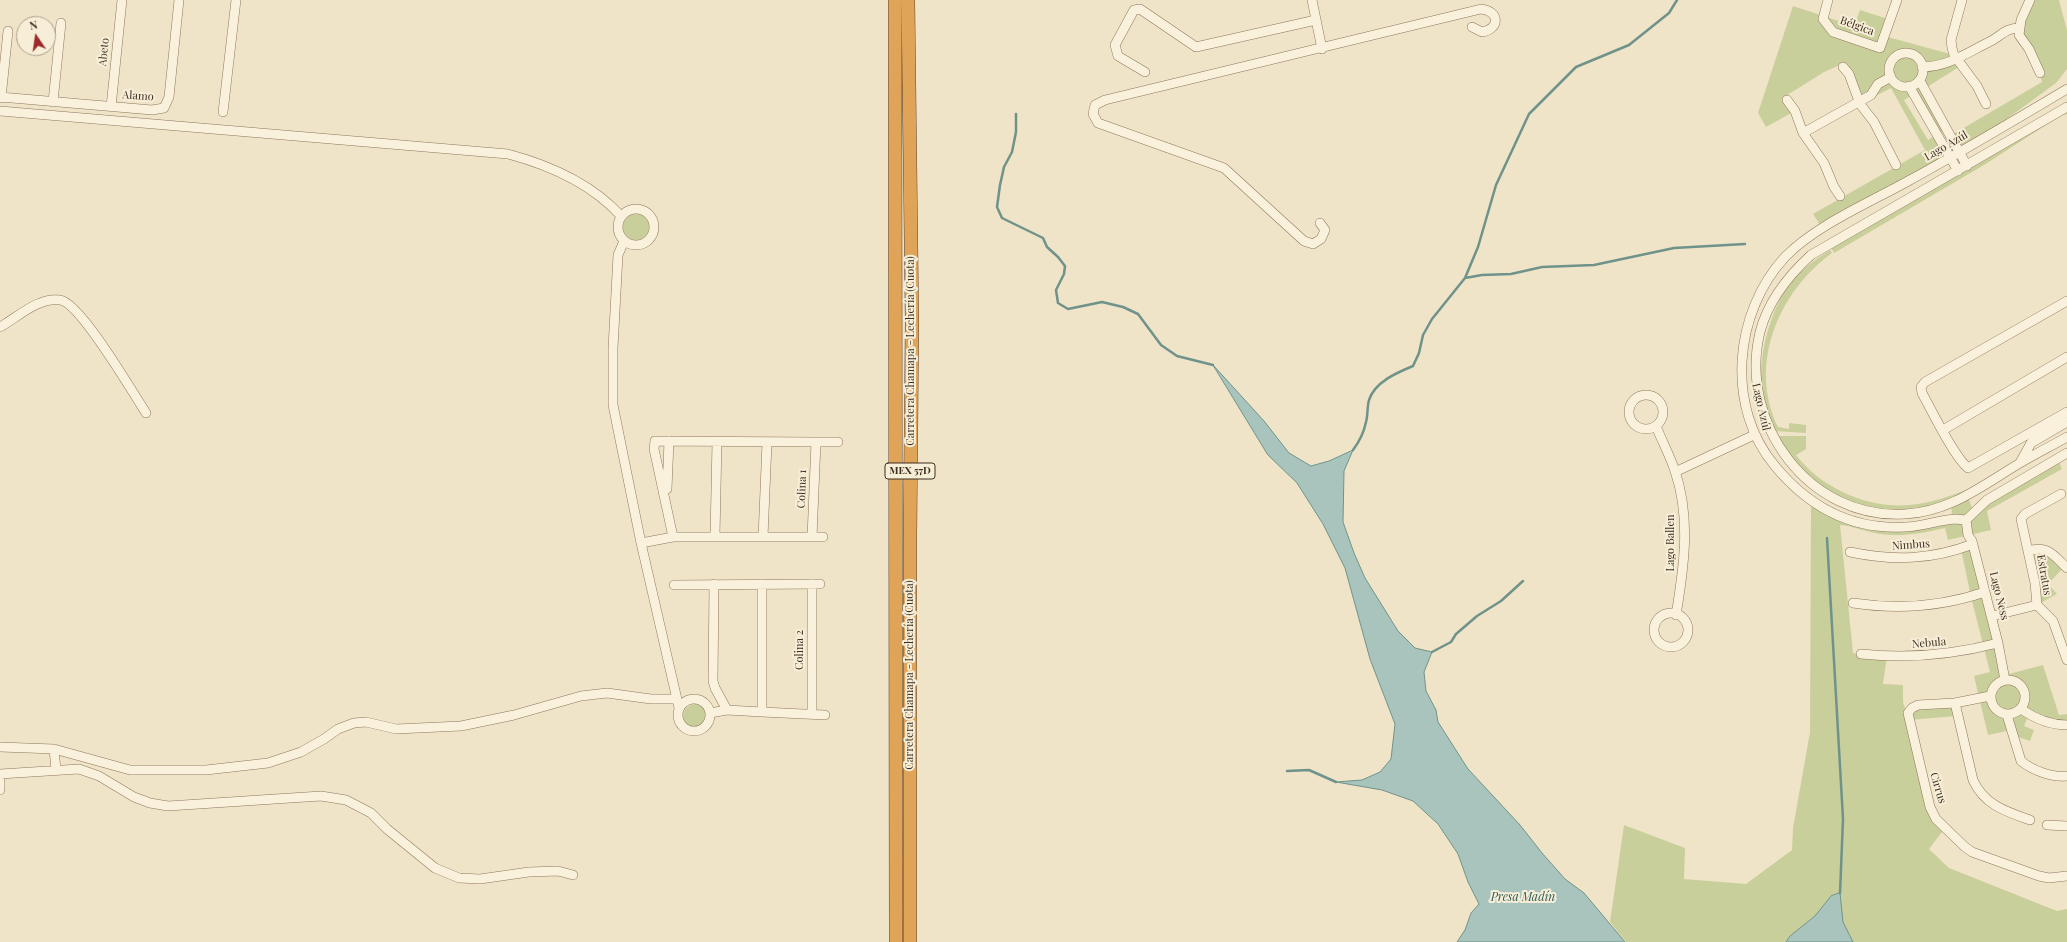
<!DOCTYPE html>
<meta charset="utf-8">
<style>
body{margin:0}
#map{position:relative;width:2067px;height:942px;overflow:hidden;background:#f0e4c8;font-family:"Playfair Display",serif}
canvas{display:block}
.north{position:absolute;left:16px;top:16px;width:40px;height:40px;box-sizing:border-box;background:#f7eed8;border:1px solid #ada18e;border-radius:50%;rotate:347deg;font-size:11px;font-weight:700;line-height:16px;text-align:center;color:#3d2e20}
.north::after{content:'';display:block;margin:auto;width:14px;height:18px;background:#9e2a2b;clip-path:polygon(50% 0,100% 100%,50% 72%,0 100%)}
</style>
<div id="map">
<canvas width="2067" height="942"></canvas>
<div class="north">N</div>
</div>
<script>
const g = document.querySelector('canvas').getContext('2d');
g.lineJoin = 'round';
function paint(path, color) {
  g.fillStyle = color;
  g.fill(path, 'evenodd');
}
function strokePath(path, color, width, dash) {
  g.strokeStyle = color;
  g.lineWidth = width;
  g.lineCap = dash ? 'butt' : 'round';
  g.setLineDash(dash || []);
  g.stroke(path);
}
function label(font, color, halo, rows, align = 'center') {
  g.font = font + ' "Playfair Display",serif';
  g.lineWidth = 4;
  g.setLineDash([]);
  g.textBaseline = 'middle';
  g.strokeStyle = halo;
  g.fillStyle = color;
  for (const [text, x, y, turn = 0] of rows) {
    g.save();
    g.translate(x, y);
    g.rotate((+turn || 0) * Math.PI / 180);
    g.textAlign = isNaN(turn) ? turn : align;
    if (halo) g.strokeText(text, 0, 0);
    g.fillText(text, 0, 0);
    g.restore();
  }
}
const green = new Path2D(`
 M2030,0h29l8,30v39l-11,14 -96,70 -10,-17 92,-54 -2,-9 -21,-38z
 M1793,6l61,20 6,-16 31,10 -7,16 70,19 8,10 -38,24 23,40 -10,6 13,23 -128,70 -9,-14 112,-64 -34,-62 -31,16 -20,-39 -16,7 -35,22 -2,6 8,11 -29,16 -8,-14zM1914,94l22,41 -8,5 -24,-40z
 M2067,107v7l-7,2 -76,49 -150,88 -5,-10z
 M623 227a13 13 0 1 1 26 0a13 13 0 1 1-26 0Z
 M1830,250l2,3c-54,39 -84,112 -54,174l11,2v-6l17,2v8l-32,-2c-5,-13 -12,-29 -13,-43 -2,-32 8,-74 26,-100 10,-15 27,-28 43,-38z
 M1775,436h31v13l-10,6c25,33 72,54 114,50 20,-2 39,-8 58,-16l3,4c-14,5 -29,13 -43,16 -41,7 -89,-3 -120,-32 -12,-12 -22,-28 -33,-41z
 M2057,458l5,11 -75,42 4,19 -43,10 -3,-12c-22,5 -43,9 -65,6 -14,-2 -27,-8 -40,-9l13,128 34,3 -4,28 20,1v17l5,16 4,-10 43,-5 2,13 -48,4 17,77 19,31 -16,21 20,19 108,43 10,-2v33h-214l-10,-20 -3,-28 -9,2 -16,20 -25,20 -4,6h-160l-16,-20 14,-97 61,23 -1,31 62,5 46,-34 1,-22 17,-96 1,-231 10,7 66,20 65,-13 -1,-11 14,-6 4,2 4,10z
 M1973,544l32,131 38,-10 16,50 8,-1v11l-38,-11 -5,12 10,4 -4,11 -18,-6 -1,-5 -23,5 -14,-59 16,-4 -19,-75 -10,-48z
 M2039,547l26,19 -17,18 9,10 -20,11 -2,-22 13,-3 -4,-17 -13,2 -3,-14z
 M683 717a13 13 0 1 1 26 0a13 13 0 1 1-26 0Z`);
const water = new Path2D(`
 M1213,365l51,56 25,32 22,13 18,-5 24,-11 -9,21 -1,51 11,31 11,25 33,53 17,17 17,4 -8,20 2,19 10,19 2,12 30,47 52,56 22,28 23,26 19,14 41,49h-168l8,-12 6,-17 8,-9 -11,-22 -10,-28 -20,-30 -25,-23 -31,-11 -46,-8 26,-2 18,-8 11,-13 4,-35 -25,-65 -25,-91 -22,-44 -26,-41 -29,-28z
 M1840,893l3,29 10,20h-67l4,-6 25,-20 16,-20z`);
const stream = new Path2D(`
 M1016,114v18l-4,20 -8,15 -4,18 -3,22 5,11 41,20 4,9 11,10 7,9 -1,8 -8,16 2,13 10,6 34,-7 21,5 15,7 23,31 16,11 36,9
 M1465,278l17,-3 29,-1 31,-7 52,-2 80,-17 71,-4
 M1353,450c6,-8 11,-18 13,-28 2,-7 1,-15 3,-22 6,-18 27,-27 44,-34l6,-13 4,-18 9,-16 33,-41 13,-31 18,-62 33,-71 47,-47 53,-22 40,-32 8,-13
 M1827,538l16,281 -3,74
 M1432,652l19,-10 5,-8 21,-18 24,-15 22,-20
 M1287,771l22,-1 27,12`);
const minor = new Path2D(`
 M1312,0l10,49
 M1828,0l-5,19 10,13 47,16 17,-48
 M1962,0l-11,40 1,8 2,7 23,31 9,18
 M2030,0l-9,20 -2,15 10,14 11,24
 M1889 70a17 17 0 1 1 34 0a17 17 0 1 1-34 0Z
 M1843,67l6,7 11,30 14,18 22,43
 M1922,67c25,0 45,-14 67,-25 11,-5 16,-14 30,-14
 M1145,72l-27,-16 -3,-11 19,-35 6,-1 56,38 120,-27
 M1920,81l47,85
 M1909,86l49,85
 M2067,89c-52,31 -104,62 -157,91 -39,22 -94,45 -125,77 -51,55 -60,150 -10,209 33,40 76,64 130,61 17,0 33,-7 50,-8 4,0 7,1 11,1l21,-20 80,-47
 M0,97l152,13 12,-2 5,-11 10,-97
 M1,98l7,-67
 M1787,100l8,11 8,22 21,30 10,24 6,9
 M53,102l8,-79
 M111,107l11,-107
 M2067,107l-256,148c-23,21 -43,46 -51,77 -22,91 49,188 145,182 45,-2 78,-29 115,-51 15,-9 31,-17 47,-26
 M0,111l508,43c41,11 84,30 113,62
 M223,112l13,-112
 M1803,133l68,-38 7,-11 13,-7
 M618 227a18 18 0 1 1 36 0a18 18 0 1 1-36 0Z
 M1320,223l5,7 -4,9 -8,5 -9,-3 -80,-73 -126,-45 -5,-9 2,-9 10,-5 376,-91c19,2 19,20 1,23l-10,-5
 M624,241l-6,14 -5,93v57l28,138 38,165
 M2067,301l-142,81 -4,5 1,6c10,18 32,64 46,75l99,-56
 M0,327c18,-10 38,-30 60,-27 20,2 73,93 86,113
 M1629 412a17 17 0 1 1 34 0a17 17 0 1 1-34 0Z
 M1656,426c6,15 14,30 19,45 16,47 9,96 1,144
 M1943,430l124,-73
 M816,442h22
 M2020,463l11,-20 36,-21
 M1675,472l79,-37
 M667,489l2,-48
 M1966,520l2,15 4,6 26,102 7,37
 M715,536l2,-94
 M763,537l4,-94
 M812,537h11
 M641,543l32,-6h139l4,-95 -161,-1 -1,8 19,88
 M2028,551c20,-6 25,4 39,17
 M1850,552c43,9 82,8 123,-8
 M714,584l-1,97 2,7 12,22
 M812,584v131
 M674,585l146,-1
 M1853,603c46,7 88,4 132,-11
 M2037,605l-2,-22 -14,-64 4,-5 36,-20
 M2037,605l16,16 14,39
 M1654 630a17 17 0 1 1 34 0a17 17 0 1 1-34 0Z
 M1992,616l45,-11
 M1861,654c47,5 91,1 137,-11
 M1991 697a17 17 0 1 1 34 0a17 17 0 1 1-34 0Z
 M1990,696l-35,7 -37,2 -6,3 -4,5 22,94 6,12 29,28 7,5 67,24 10,2 18,-2
 M678 715a16 16 0 1 1 32 0a16 16 0 1 1-32 0Z
 M1955,703l18,77c11,25 34,32 57,40
 M2021,709c13,9 30,16 46,16
 M762,712l63,3
 M710,713l17,-3 35,2v-128
 M2007,715l14,46c11,9 31,17 46,15
 M0,747l54,2 2,21
 M54,749l76,21h76l62,-7 33,-11 23,-13 14,-10 16,-6 12,-1 30,7 65,-3 53,-11 67,-19 26,-3 44,6h26
 M0,774l79,-5 20,7 35,21 16,6 18,3 153,-10 25,4 25,13 16,16 48,39 24,10 21,1 49,-7 29,-1 15,4
 M0,780v10
 M2047,825l20,1`);
const highway = new Path2D(`
 M895,0l1,942
 M908,0l4,322 -2,215v405`);
const shields = [
 [910,471,50]
];
const shieldNames = [
 ["MEX 57D",910,471]
];
const streetNames = [
 ["Bélgica",1857,26,20],
 ["Abeto",104,52,-84],
 ["Alamo",138,96,4],
 ["Lago Azúl",1946,146,-30],
 ["Carretera Chamapa - Lechería (Cuota)",911,351,-90],
 ["Lago Azúl",1761,407,77],
 ["Colina 1",802,489,-88],
 ["Lago Ballen",1671,543,-90],
 ["Nimbus",1911,545,-4],
 ["Estratus",2044,575,80],
 ["Lago Ness",1999,596,76],
 ["Nebula",1929,643,-5],
 ["Colina 2",800,650,-90],
 ["Carretera Chamapa - Lechería (Cuota)",910,675,-90],
 ["Cirrus",1938,788,73]
];
const waterNames = [
 ["Presa Madín",1523,897]
];
paint(green, '#c9cf9b');
paint(water, '#a9c4bc');
strokePath(water, '#6f938a', 1);
strokePath(stream, '#6f938a', 2.5);
strokePath(minor, '#8d765c', 10);
strokePath(highway, '#5b4430', 14);
strokePath(minor, '#faf1dc', 9);
strokePath(highway, '#e0a458', 13);
for (const [x, y, w] of shields) {
  const box = new Path2D();
  box.roundRect(x - w / 2, y - 8, w, 16, 3);
  g.fillStyle = '#f7eed8';
  g.fill(box);
  strokePath(box, '#3d2e20', 1);
}
label('bold 10px', '#3d2e20', null, shieldNames);
label('11px', '#3d2e20', '#f7eed8', streetNames);
label('italic 12px', '#2f5d5a', '#f7eed8', waterNames);
</script>
